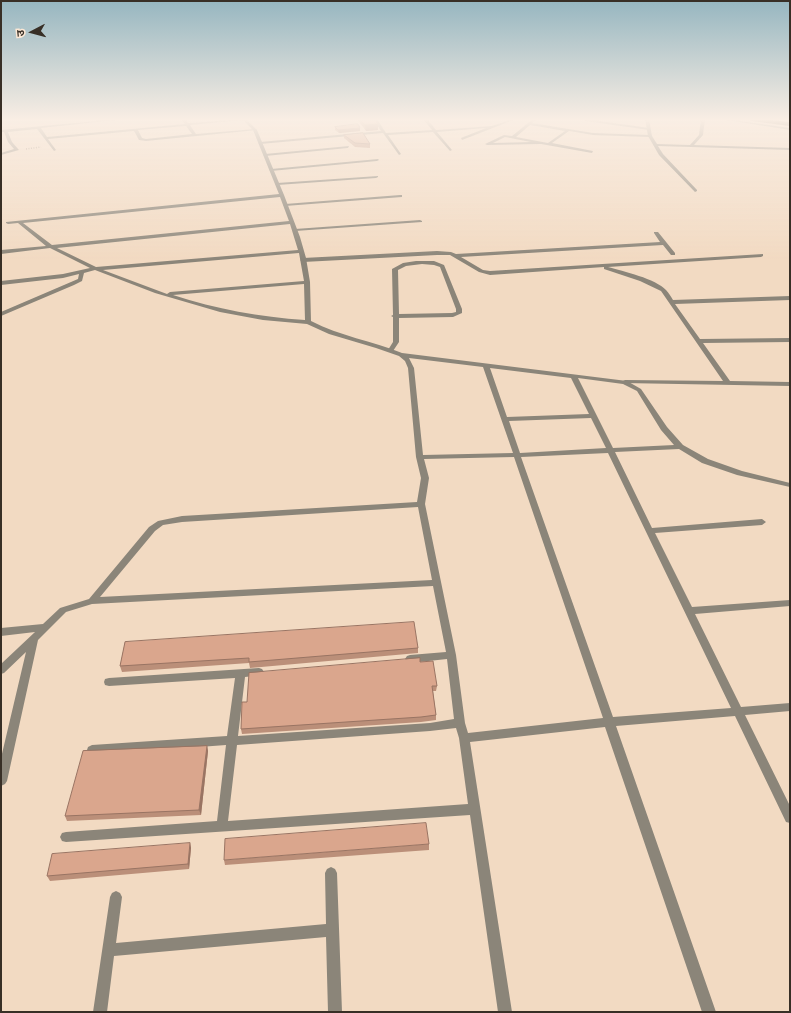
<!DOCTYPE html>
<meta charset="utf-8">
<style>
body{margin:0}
#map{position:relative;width:791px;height:1013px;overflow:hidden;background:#f2dac2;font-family:"Public Sans","Noto Sans Devanagari",sans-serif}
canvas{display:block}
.frame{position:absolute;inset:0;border:2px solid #382f26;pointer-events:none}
.north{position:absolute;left:12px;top:12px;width:40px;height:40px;-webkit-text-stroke:3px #fce8d5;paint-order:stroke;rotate:264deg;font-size:11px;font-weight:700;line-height:16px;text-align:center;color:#382f26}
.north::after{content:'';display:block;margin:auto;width:14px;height:18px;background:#382f26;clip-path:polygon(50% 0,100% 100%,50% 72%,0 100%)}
</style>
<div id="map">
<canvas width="791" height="1013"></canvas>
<div class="frame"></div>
<div class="north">उ</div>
</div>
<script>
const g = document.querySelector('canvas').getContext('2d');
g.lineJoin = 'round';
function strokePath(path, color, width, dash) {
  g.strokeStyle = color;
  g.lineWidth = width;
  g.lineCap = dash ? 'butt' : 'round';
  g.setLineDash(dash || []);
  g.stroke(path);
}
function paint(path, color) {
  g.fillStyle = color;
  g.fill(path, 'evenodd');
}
const path = new Path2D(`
 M26,149l15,-2`);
const lane = new Path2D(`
 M116,119h9l-84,9 6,9 138,-13 -4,-5h4l3,4 59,-4 -2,1 -55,5 6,9 59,-5 2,1 -111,11 -7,-1 -5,-9 -86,8 8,11 -2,1 -17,-22 -29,3 4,10 7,8 -18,5v-2l13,-4 -6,-7 -4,-10h-3v-2zM186,126l6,8 -46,5 -4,-1 -4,-8z
 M373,119h4l9,14 46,-3 -9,-11h4l9,11 56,-4 20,-7h4l-54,21 -1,-2 25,-10 -49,4 15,18 -2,1 -17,-19 -45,3 13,19 -2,1 -16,-22 -123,11 -2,-1 2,-1 121,-11z
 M533,119h4l-5,4 61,10 57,2 2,1 -2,1 -57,-2 -24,-4 -17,12 41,8 -1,2 -51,-9 -54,1 -2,-1 19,-9 8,1zM530,125l35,6 -17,12 -32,-6zM505,137l26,5 -38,1z
 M586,119l63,9 2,1 -2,1 -64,-9z
 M349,146l-1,2 -83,8 -2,-1 2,-1z
 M378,159l1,1 -2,1 -106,10 -2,-1 2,-1z
 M378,176v1l-2,1 -99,7 -2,-1 2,-1z
 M400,195h2v2l-117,9 -2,-1 2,-1z
 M420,220l2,1v1l-127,9 -2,-1 2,-1z
 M654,232h4l17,21v2h-4l-8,-10 -202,12 22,13 7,1 273,-17v2l-2,1 -153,10c15,4 48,12 58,23 3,3 5,7 7,10l117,-4v4l-115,4 25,35 90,-1v4l-87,1 27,38 60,1v4l-167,-3v-2l2,-1 98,1 -62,-90 -21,-10 -36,-12v-2l-114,8 -11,-3 -29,-17h-13l-134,7 -3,-2 3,-2 134,-7 14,1 5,2 204,-12 -6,-9z
 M416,261h18l10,4 18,44v4l-9,4 -54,1v24l-6,9h-4l-1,-1 5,-8v-25l-2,-1 2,-1 -1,-46 11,-6zM422,264l12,1 6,2 16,42v3l-4,1 -53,1 -1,-44 8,-4z`);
const street = new Path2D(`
 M242,119h4l11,11 27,65 16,42 6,21 4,24 1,39c29,15 61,20 91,32l225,28 14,8 26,38 16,18 25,14 34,12 48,12v4l-53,-12 -35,-12 -23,-14 -64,3 37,76 110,-9 4,3 -4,3 -107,8 37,74 98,-7v6l-95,8 46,93 49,-4v8l-45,4 45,91v17l-4,-1 -51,-106 -119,10 100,286h-14l-97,-285 -135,15 42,270h-14l-28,-197 -404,27 -4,-1 -2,-4 2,-4 4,-1 151,-11 9,-76 -134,10 -4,-2 -1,-3 1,-3 4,-2 135,-9 8,-58 -126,8 -4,-1 -1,-3 1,-3 4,-1 150,-10 3,1 2,3 -2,3 -17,2 -7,59 192,-13 24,-4 -7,-60 -37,4 -3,-1 -2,-3 2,-3 3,-1 36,-3 -13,-66 -341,18 -26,8 -28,28 -31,141 -2,3 -4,2v-28l25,-106 -22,21 -3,1v-10l34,-32 -34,4v-8l42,-4 17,-16 29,-9 60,-72 9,-6 24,-5 235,-14 4,-24 -5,-21 -8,-89 -3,-7 -6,-5 -23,-8 -47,-14 -22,-10 -44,-4 -43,-8 -65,-19 -60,-23 -11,3 -2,8 -8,4 -73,31v-4l77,-33 1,-5 -16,4 -62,7v-4l62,-7 27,-6 -40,-20 -49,6v-4l45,-4 -28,-23 -10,1 -2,-1v-1l273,-28 -26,-64zM280,197l9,24 -237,24 -29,-22zM290,224l8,26 -202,17 -39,-19zM299,253l5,28 -134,11 -3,2 -64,-24zM304,284l1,36c-45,-3 -89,-11 -132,-25zM409,358l74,9 30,86 -90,2 -9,-87zM490,368l81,10 18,36 -82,3zM578,378l45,6 14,7 24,39 13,15 -61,3zM591,418l15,30 -86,5 -11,-32zM608,453l123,255 -118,9 -92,-260zM514,457l89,261 -135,15 -3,-10 -9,-68 -31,-151 4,-26 -5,-19zM418,507l14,73 -332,17 55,-66 8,-6 19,-3zM456,728l3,10 9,66 -240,17 9,-76 193,-14z
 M645,119h4l3,17 5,8 33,1 9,-10 2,-16h4l-2,16 -9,10 96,3v2l-132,-4 5,8 34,36v1l-2,1 -36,-37 -11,-19z
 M720,119h6l64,9v2z
 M331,867l4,2 2,4 5,139h-14l-2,-75 -212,19 -7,56h-14l17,-115 2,-4 4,-2 4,2 2,4 -6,46 210,-19 -1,-51 2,-4z`);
const highway = new Path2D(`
 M748,119h12l30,3v4l-39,-5z`);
const wall = new Path2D(`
 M357,119h17l4,5v6l-12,1z
 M335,127l25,1v3l-21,2 -4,-3z
 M344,135l26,9v4l-15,-1 -11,-9z
 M125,642l293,6v5l-168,15 -1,-5 -127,9 -2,-6z
 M420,662l17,24 -1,5h-3l3,24v5l-15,2 -179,12 -1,-5 6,-27z
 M207,746l1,5 -7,64 -134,6 -2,-5z
 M190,843l1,5 -2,21 -139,12 -3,-5z
 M429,844v6l-204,15 -1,-5z`);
const shadedWall = new Path2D(`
 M378,124v6l-12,1 -1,-6z
 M360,128v3l-21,2 -1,-3z
 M207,746l1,5 -7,64 -2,-5z
 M190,843l1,5 -2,21 -1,-5z`);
const building = new Path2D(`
 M360,119h14l4,5 -13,1z
 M358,124l2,4 -22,2 -3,-3z
 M363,133l7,11 -15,-1 -11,-8z
 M414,622l4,26 -169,14v-4l-129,8 5,-24z
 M420,658v4l13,-1 4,25h-5l4,29 -15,2 -180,12 1,-27h5l2,-29z
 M207,746l-8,64 -134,6 18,-65z
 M426,823l3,21 -205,16 1,-21z
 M190,843l-2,21 -141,12 5,-22z`);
strokePath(path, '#988776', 1.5, [1, 1.5]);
paint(lane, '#8b8579');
paint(street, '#8b8579');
paint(highway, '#30250c');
paint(wall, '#bb8f79');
paint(shadedWall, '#997463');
paint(building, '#daa68d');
strokePath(building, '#997463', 1);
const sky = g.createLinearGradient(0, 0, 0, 260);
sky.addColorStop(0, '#96b6c0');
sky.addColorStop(0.46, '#f9eee4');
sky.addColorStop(1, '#f9eee400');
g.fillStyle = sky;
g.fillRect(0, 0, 791, 260);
</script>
